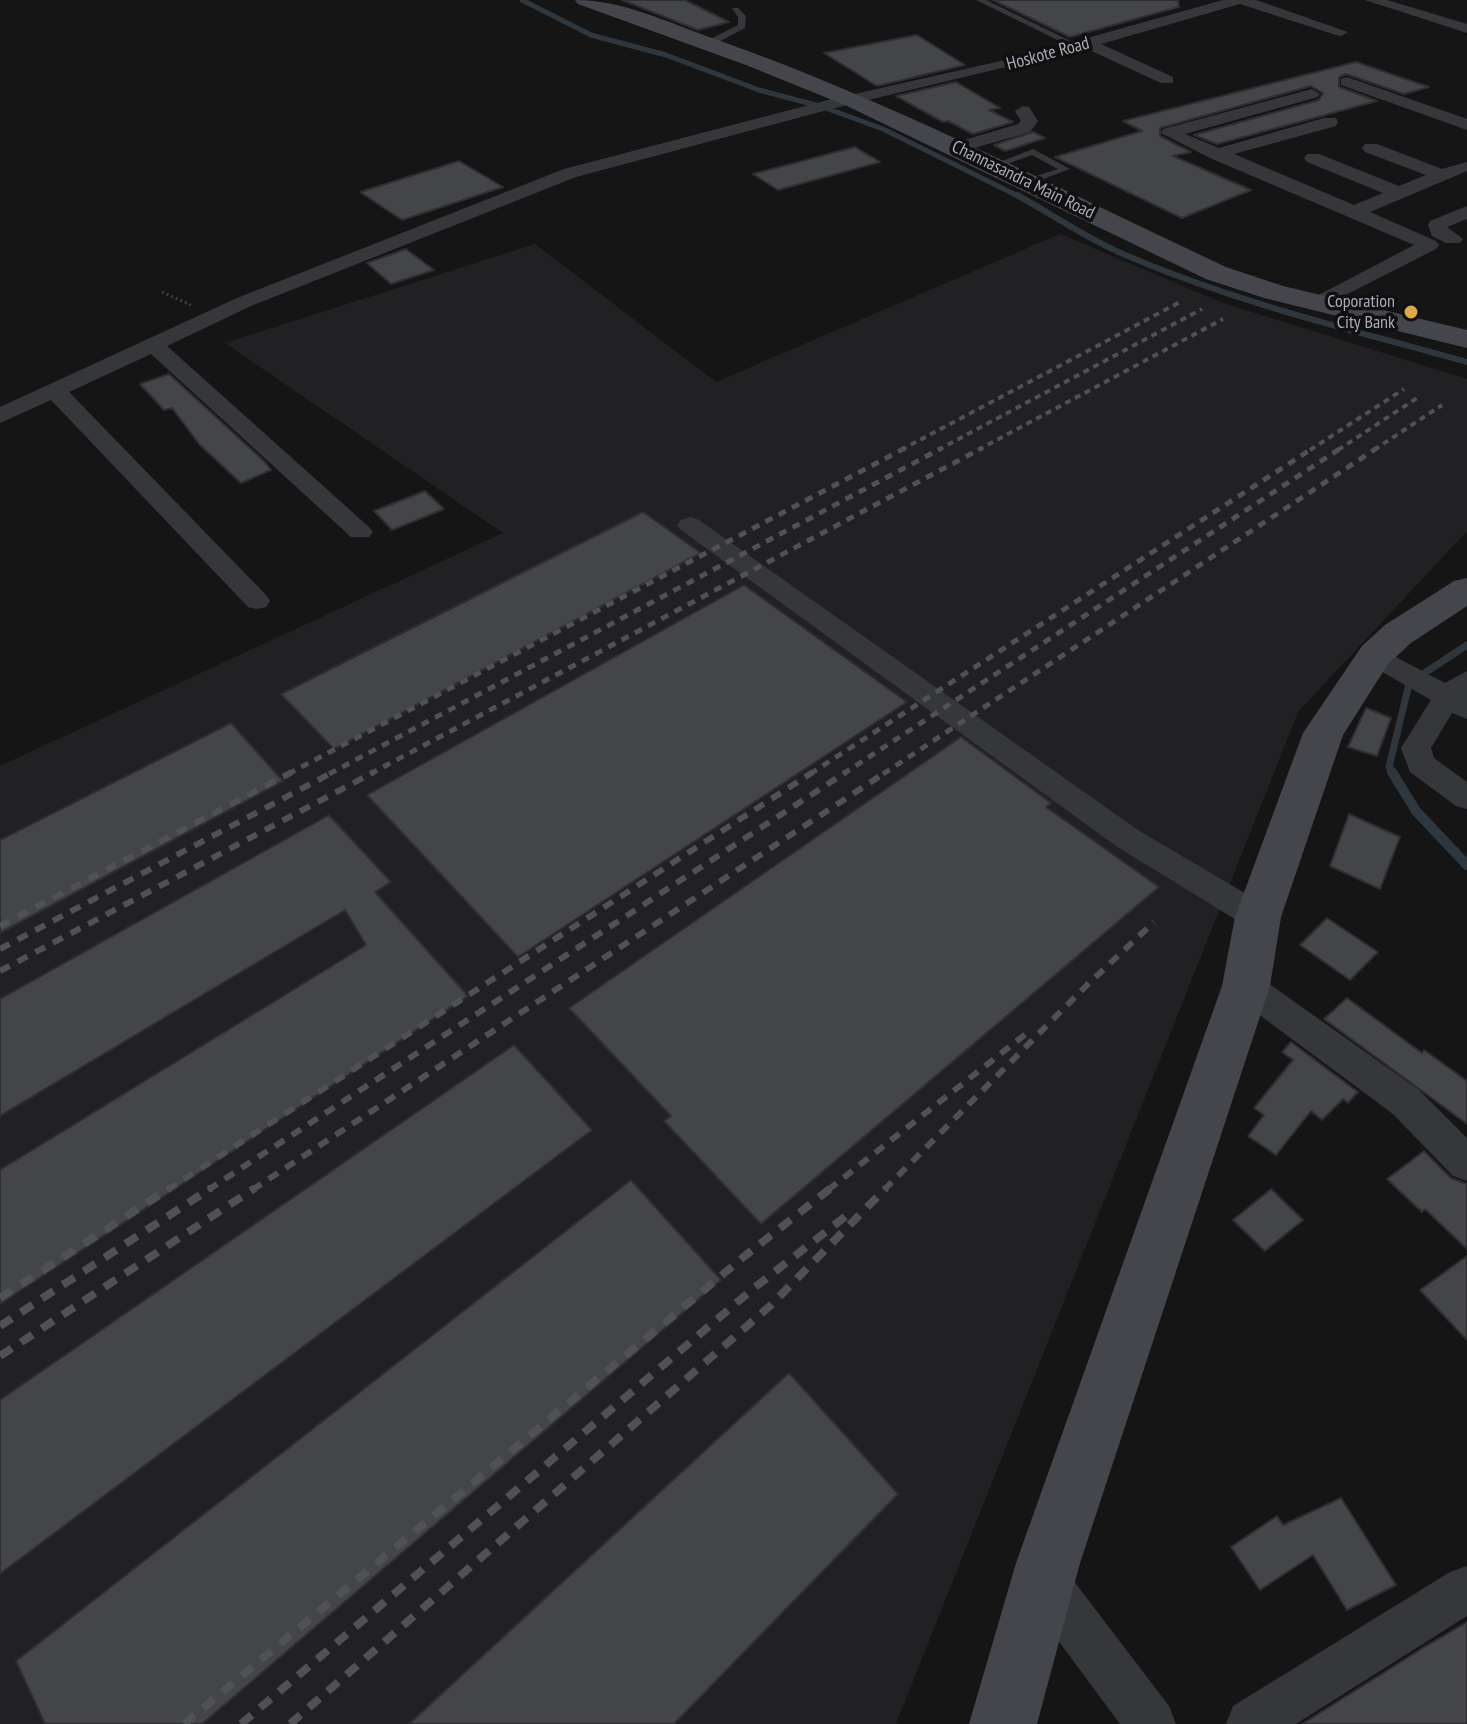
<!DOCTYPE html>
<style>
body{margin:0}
canvas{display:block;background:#151516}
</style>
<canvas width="1467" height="1724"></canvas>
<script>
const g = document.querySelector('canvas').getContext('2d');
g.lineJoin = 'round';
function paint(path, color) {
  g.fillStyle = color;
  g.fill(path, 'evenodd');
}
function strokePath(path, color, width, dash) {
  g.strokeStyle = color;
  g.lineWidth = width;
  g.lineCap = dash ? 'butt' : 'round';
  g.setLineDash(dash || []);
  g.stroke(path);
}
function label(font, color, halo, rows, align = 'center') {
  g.font = font + ' "PT Sans Narrow",sans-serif';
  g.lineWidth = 7;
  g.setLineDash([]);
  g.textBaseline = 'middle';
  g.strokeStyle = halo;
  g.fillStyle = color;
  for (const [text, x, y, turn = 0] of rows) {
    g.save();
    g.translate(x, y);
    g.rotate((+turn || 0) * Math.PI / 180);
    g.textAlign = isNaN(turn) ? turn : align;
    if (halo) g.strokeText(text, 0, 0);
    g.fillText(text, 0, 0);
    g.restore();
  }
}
const built = new Path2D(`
 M1060,234l163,69 244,76v152l-169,181 -402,1012h-896v-958l503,-233 -278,-190 310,-99 181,138z`);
const streamFar3 = new Path2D(`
 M522,0l69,35 75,20 93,35 64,17 60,22 137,68`);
const streamFar2 = new Path2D(`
 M1017,195c38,21 77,48 118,64 107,45 221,72 332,103`);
const streamFar1 = new Path2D(`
 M1420,676l47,-31
 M1393,774l-4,-7 20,-83`);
const stream = new Path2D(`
 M1392,772l24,39 51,54`);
const building = new Path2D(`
 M622,0h63l44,22 -31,8z
 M993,0h185l1,7 -109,30z
 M917,35l48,30 -88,21 -53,-33z
 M1356,62l73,25 -25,7 -58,-20 -7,3v10l38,14 -160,43 -23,-9 125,-35 4,-7 -12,-7 -151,42v8l31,16 -18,4 78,34 -69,28 -127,-61 87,-26 -19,-10z
 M956,82l44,26 -11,2 24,12 -40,12 -25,-13 -5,1 -47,-26z
 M1033,132l12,6 -40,13 -11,-6z
 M855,147l25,15 -102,28 -25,-16z
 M459,161l44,26 -101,33 -42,-28z
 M406,249l28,21 -43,14 -24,-21z
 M169,374l96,88 6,8 -30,13 -41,-38 -28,-37 -8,2 -24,-26z
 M425,491l19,18 -52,21 -18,-19z
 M643,512l58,41 -367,196 -53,-55z
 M744,585l163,117 -389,255 -151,-162z
 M1366,708l25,10 -14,38 -29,-9z
 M231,723l52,58 -283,152v-93z
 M961,737l90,66 -5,4 113,80 -398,337 -97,-103 7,-5 -102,-108z
 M1349,814l51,23 -20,52 -50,-23z
 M329,815l62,67 -16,10 93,104 -468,308v-134l366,-225 -21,-35 -345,206v-117z
 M1327,918l51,34 -28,28 -50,-35z
 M1347,998l75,55 2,-3 43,31v43l-143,-105z
 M1291,1042l67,50 -10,11 -5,-4 -21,21 -11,-9 -35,44 -28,-19 16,-21 -10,-7 39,-48 -11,-8z
 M514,1045l78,85 -592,444v-174z
 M1424,1151l27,27 16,6v65l-42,-40 -3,3 -35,-33z
 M631,1180l90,100 -519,444h-157l-29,-63z
 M1271,1189l32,31 -38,31 -32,-31z
 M1467,1256v84l-47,-50z
 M789,1373l109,121 -224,230h-265z
 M1341,1498l55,87 -49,25 -34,-55 -53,35 -29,-43 46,-31 6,9z
 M1467,1622v102h-165l124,-78z`);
const path = new Path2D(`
 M162,292l29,13`);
const lane = new Path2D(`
 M976,0h10l95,46 -7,2z
 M732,8h6l8,8 -1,12 -34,18h-6v-4l33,-17v-8z
 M1033,149l37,20 -43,16 -3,-1v-4l34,-11 -26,-14 -39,14 -4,-3z`);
const street = new Path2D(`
 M1223,0h33l92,32 -7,4 -5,-1 -96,-31 -139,40 72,33v6h-12l-76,-35 -250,60 -259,69 -325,129 -84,40 202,181 4,5 -4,5h-18l-200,-183 -82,38 197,203 4,6 -4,6 -9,2 -9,-2 -197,-207 -51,23v-16l237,-109 327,-129 268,-70 191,-43z
 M1365,0h22l80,24v9z
 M1347,77l120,42v11l-126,-45v-6z
 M1312,89l8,5 -2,3 -133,37 34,14 105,-30h12l2,4 -2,4 -102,28 120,51 29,-12 -76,-31 -3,-4 3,-4h12l80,32 27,-11 -61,-23 -3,-4 3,-4h12l65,25 25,-7v9l-97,41 66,29 3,4 -3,4 -118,60 -7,-2 -3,-4 3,-4 103,-54 -204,-87 -49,-25 2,-4z
 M1023,106l6,1 9,14 -8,11 -73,21 -9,-5 3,-4 67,-20 3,-3 -6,-10z
 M1467,206v13l-20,8 16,12 -3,4h-14l-14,-7 -4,-11 2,-4z
 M690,517l9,3 439,310 132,78 5,9 -5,9 -12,4 -12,-4 -130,-80 -435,-316 -4,-5 4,-5z
 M1375,646l70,37 22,-12v48l-15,-6 -21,35 3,10 33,24v27l-11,-3 -46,-34 -9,-24 30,-48 -66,-38 -4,-7 4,-7z
 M1246,972l12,4 161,114 48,48v43l-14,-5 -60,-62 -159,-118 -5,-10 5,-10z
 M1043,1557l17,6 109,143 7,18h-56l-94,-127 -6,-17 6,-17z
 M1467,1566v50l-171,108h-70l7,-18 217,-134z`);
const secondary = new Path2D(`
 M575,0c48,0 94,23 140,39 176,62 342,149 511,228l57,19 184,44v18l-203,-50 -58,-19 -359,-173 -101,-41 -168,-61z
 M1467,578v28l-56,37 -23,21 -45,71 -62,182 -11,69 -190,577 -43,161h-68l47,-161 206,-577 13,-69 68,-184 59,-87 23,-21 69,-44z`);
const railFar3 = new Path2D(`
 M901,450l279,-148
 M938,450l264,-141
 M978,450l245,-131
 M1310,450l94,-61
 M1338,450l82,-54
 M1374,450l68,-45`);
const railFar2 = new Path2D(`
 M288,774l617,-326
 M329,774l613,-326
 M370,774l612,-326
 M810,774l503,-326
 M843,774l498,-326
 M883,774l494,-326`);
const railFar1 = new Path2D(`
 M0,926l292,-154
 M0,949l333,-177
 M0,971l374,-199
 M167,1190l646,-418
 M208,1190l638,-418
 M252,1190l634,-418
 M828,1190l204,-161
 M884,1190l203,-205 67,-63`);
const rail = new Path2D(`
 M0,1298l170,-110
 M0,1326l211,-138
 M0,1356l255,-168
 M184,1724l562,-469 85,-67
 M241,1724l513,-436 97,-76
 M290,1724l480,-418 116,-118`);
const markers = [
 [1411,312,8,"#dda846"]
];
const farStreetnames = [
 ["Hoskote Road",1048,54,-15],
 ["Channasandra Main Road",1023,180,26]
];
const farPoinames = [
 ["Coporation",1395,302],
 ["City Bank",1395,323]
];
paint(built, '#212123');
strokePath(streamFar3, '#2f373e', 5);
strokePath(streamFar2, '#2f373e', 6);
strokePath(streamFar1, '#2f373e', 7);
strokePath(stream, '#2f373e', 10);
paint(building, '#444549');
strokePath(building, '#2f2f32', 2);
strokePath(path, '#3c3e42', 3, [2, 3]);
paint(lane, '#36373b');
paint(street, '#36373b');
paint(secondary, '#44464b');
strokePath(railFar3, '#4f5156', 4, [6, 5]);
strokePath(railFar2, '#4f5156', 5, [8, 7]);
strokePath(railFar1, '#4f5156', 6, [11, 9]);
strokePath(rail, '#4f5156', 8, [14, 11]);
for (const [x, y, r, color] of markers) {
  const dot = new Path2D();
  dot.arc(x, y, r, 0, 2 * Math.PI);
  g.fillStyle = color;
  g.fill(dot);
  strokePath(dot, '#101011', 3);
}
label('18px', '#a8acb5', '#101011', farStreetnames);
label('18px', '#a8acb5', '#101011', farPoinames, 'right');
</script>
